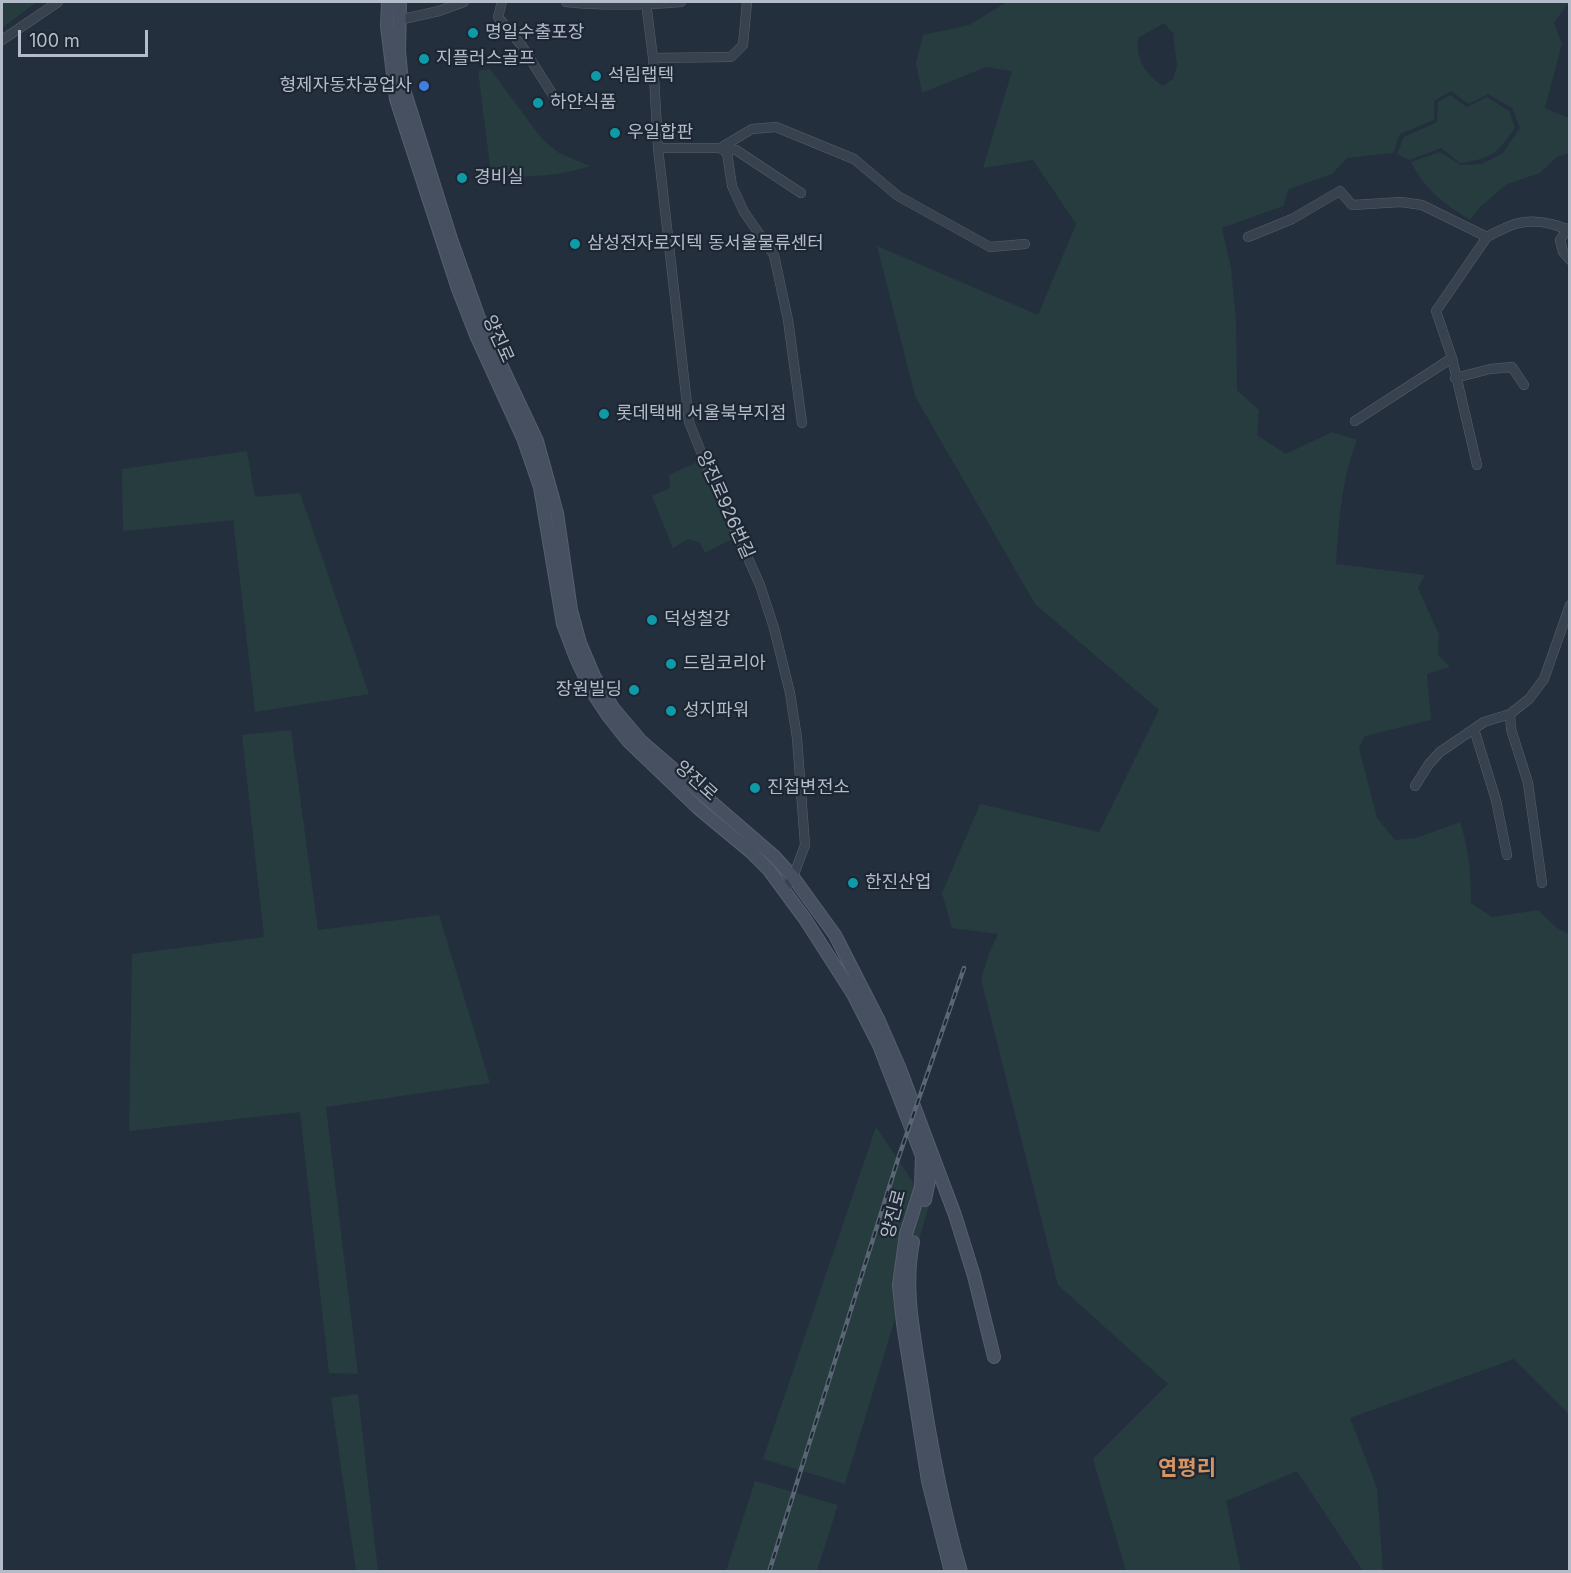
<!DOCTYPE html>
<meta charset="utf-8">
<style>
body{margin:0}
#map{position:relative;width:1571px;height:1573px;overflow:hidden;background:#242f3e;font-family:Inter,sans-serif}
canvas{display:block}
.frame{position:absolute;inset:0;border:3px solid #b4bcc9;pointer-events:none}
.scale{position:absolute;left:18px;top:30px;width:130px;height:27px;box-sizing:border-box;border:3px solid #b4bcc9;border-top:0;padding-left:8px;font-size:18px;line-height:21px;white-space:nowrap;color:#b4bcc9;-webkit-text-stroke:4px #1d2633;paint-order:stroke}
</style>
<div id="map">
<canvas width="1571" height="1573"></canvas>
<div class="frame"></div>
<div class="scale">100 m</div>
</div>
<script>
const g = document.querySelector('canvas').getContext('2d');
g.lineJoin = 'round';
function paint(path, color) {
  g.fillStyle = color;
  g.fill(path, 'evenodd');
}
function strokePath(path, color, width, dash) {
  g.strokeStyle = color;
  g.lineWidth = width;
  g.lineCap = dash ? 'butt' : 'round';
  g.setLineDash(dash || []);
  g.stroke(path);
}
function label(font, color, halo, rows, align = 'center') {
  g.font = font + ' Inter,"Noto Sans KR",sans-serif';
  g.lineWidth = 4.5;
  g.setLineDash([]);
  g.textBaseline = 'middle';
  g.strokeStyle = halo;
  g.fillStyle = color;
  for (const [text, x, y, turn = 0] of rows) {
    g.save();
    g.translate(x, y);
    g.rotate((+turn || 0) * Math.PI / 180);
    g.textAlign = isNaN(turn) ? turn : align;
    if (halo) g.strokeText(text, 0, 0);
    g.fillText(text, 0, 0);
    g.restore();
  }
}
const green = new Path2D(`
 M2,2h35l-35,26z
 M1007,2h562l-15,21 8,21 -17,64 24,10v35l-12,4 -17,16 -33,11 -27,23 -10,13c-27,-17 -44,-29 -59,-58l29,-10 21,13 21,-1 21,-11 17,-25 -8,-20 -24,-14 -19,10 -18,-13 -17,10v19l-34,14 -7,19 -46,5 -15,16 -43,15 -6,17 -61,22 9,40 5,53 1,69 22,20 -2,25 29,19 46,-22 25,8c-16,40 -18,82 -21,124l89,11 -7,13 21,47 -1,20 12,12 -23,7 4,46 -66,16 -6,12 18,70 18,22 21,-2 44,-16c9,27 11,52 11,81l21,14 46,-7 19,18 12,6v480l-55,-55 -164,59 27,70 6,83h-20l-66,-100 -71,30 15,70h-115l-33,-112 75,-75 -110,-99 -77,-306 9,-28 8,-17 -46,-6 -10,-35 38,-89 119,28 60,-122 -124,-106 -120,-208 -38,-150 161,69 38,-91 -43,-64 -50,8 29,-97 -26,-4 -64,26 -6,-30 7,-28 46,-10zM1164,23l9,10 4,33 -4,13 -10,7c-18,-12 -27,-26 -25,-48z
 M490,69l52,70 17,14 31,13c-26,9 -67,13 -95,9l-5,-8 -12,-96z
 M1450,95l17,12 20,-10 22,14 6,16c-17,26 -23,32 -55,36l-19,-15 -32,12 -12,-6 7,-17 33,-15 1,-20z
 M247,451l8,46 45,-4 69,201 -114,18 -22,-192 -110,11 -1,-62z
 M700,461l34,77 -29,15 -5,-10 -12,-4 -15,9 -21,-52 18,-8 -1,-13z
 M291,730l27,200 121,-15 51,168 -164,24 32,267 -29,-1 -29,-261 -171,19 3,-177 132,-17 -22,-202z
 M876,1127l53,79 -84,278 -82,-25z
 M358,1394l20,177h-22l-25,-173z
 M755,1481l83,24 -21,66h-91z`);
const street = new Path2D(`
 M502,2l-4,15 24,29 34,54
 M566,2c38,4 77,3 115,0
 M646,2l7,56 5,90 31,274 18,45 53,118 14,43 16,65 7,45 8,107 -12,32 -9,12
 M399,20l40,-9 25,-9
 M2,40l56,-38
 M653,58l78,-1 12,-12 4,-43
 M658,148h62l7,5 5,33 12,26 30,43 14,65 14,103
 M720,148l32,-19 24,-2 78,32 44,37 92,51 35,-3
 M722,148l14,2 65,43
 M1567,230l-7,10 3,12 7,8
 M1248,237l44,-18 48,-28 12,14 49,-3 21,3 65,32c22,-12 38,-20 64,-13 7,1 12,5 19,5
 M1455,378l35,-9 22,-2 12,18
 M1355,421l97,-63
 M1477,465l-25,-107 -16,-47 51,-74
 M1510,714l1,15 17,54 14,100
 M1474,729l22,71 11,55
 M1415,786l14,-22 11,-12 44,-30 26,-8 19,-15 15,-20 26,-74`);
const secondary = new Path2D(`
 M388,2l-1,24 9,73 62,190 18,46 47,103 17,49 23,137 13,34 15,32 18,27 19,24 70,67 53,44 18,18 36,49 48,75 26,51 43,111 -1,31 -15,47 -7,51 4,39 25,157 23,91
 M400,2l-1,49 3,32 49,156 28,79 58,123 20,72 14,97 9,33 14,33 19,32 28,33 133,115 19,21 42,58 44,86 21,48 55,146 19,61 20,81
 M925,1200l8,-39
 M913,1242c-9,45 0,88 7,132 10,67 22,132 41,198`);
const rail = new Path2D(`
 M769,1572l129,-413 66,-191`);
const markers = [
 [473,33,6,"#0f9aa8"],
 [424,59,6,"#0f9aa8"],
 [596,76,6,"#0f9aa8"],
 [424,86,6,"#3f7fe0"],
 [538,103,6,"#0f9aa8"],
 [615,133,6,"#0f9aa8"],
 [462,178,6,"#0f9aa8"],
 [575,244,6,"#0f9aa8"],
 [604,414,6,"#0f9aa8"],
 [652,620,6,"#0f9aa8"],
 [671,664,6,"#0f9aa8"],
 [634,690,6,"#0f9aa8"],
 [671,711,6,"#0f9aa8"],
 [755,788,6,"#0f9aa8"],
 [853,883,6,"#0f9aa8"]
];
const poiNames = [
 ["명일수출포장",485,33],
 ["지플러스골프",436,59],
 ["석림랩텍",608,76],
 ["형제자동차공업사",412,86,"right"],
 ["하얀식품",550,103],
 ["우일합판",627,133],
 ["경비실",474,178],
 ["삼성전자로지텍 동서울물류센터",587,244],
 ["롯데택배 서울북부지점",616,414],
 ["덕성철강",664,620],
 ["드림코리아",683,664],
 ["장원빌딩",622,690,"right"],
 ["성지파워",683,711],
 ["진접변전소",767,788],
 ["한진산업",865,883]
];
const streetNames = [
 ["양진로",498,339,66],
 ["양진로926번길",725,505,66],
 ["양진로",696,781,42],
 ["양진로",894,1214,-75]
];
const quarterNames = [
 ["연평리",1187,1469]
];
paint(green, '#263c3f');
strokePath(street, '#565f6c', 10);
strokePath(secondary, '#565f6c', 14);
strokePath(street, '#38414e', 9);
strokePath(secondary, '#465061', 12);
strokePath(rail, '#5a6575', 4.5);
strokePath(rail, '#1d2633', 2, [7]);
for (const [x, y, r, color] of markers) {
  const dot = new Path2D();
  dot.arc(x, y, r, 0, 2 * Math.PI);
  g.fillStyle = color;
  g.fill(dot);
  strokePath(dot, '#1d2633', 2);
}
label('18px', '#b4bcc9', '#1d2633', poiNames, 'left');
label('18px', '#b4bcc9', '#1d2633', streetNames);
label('bold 21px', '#d59563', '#1d2633', quarterNames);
</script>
